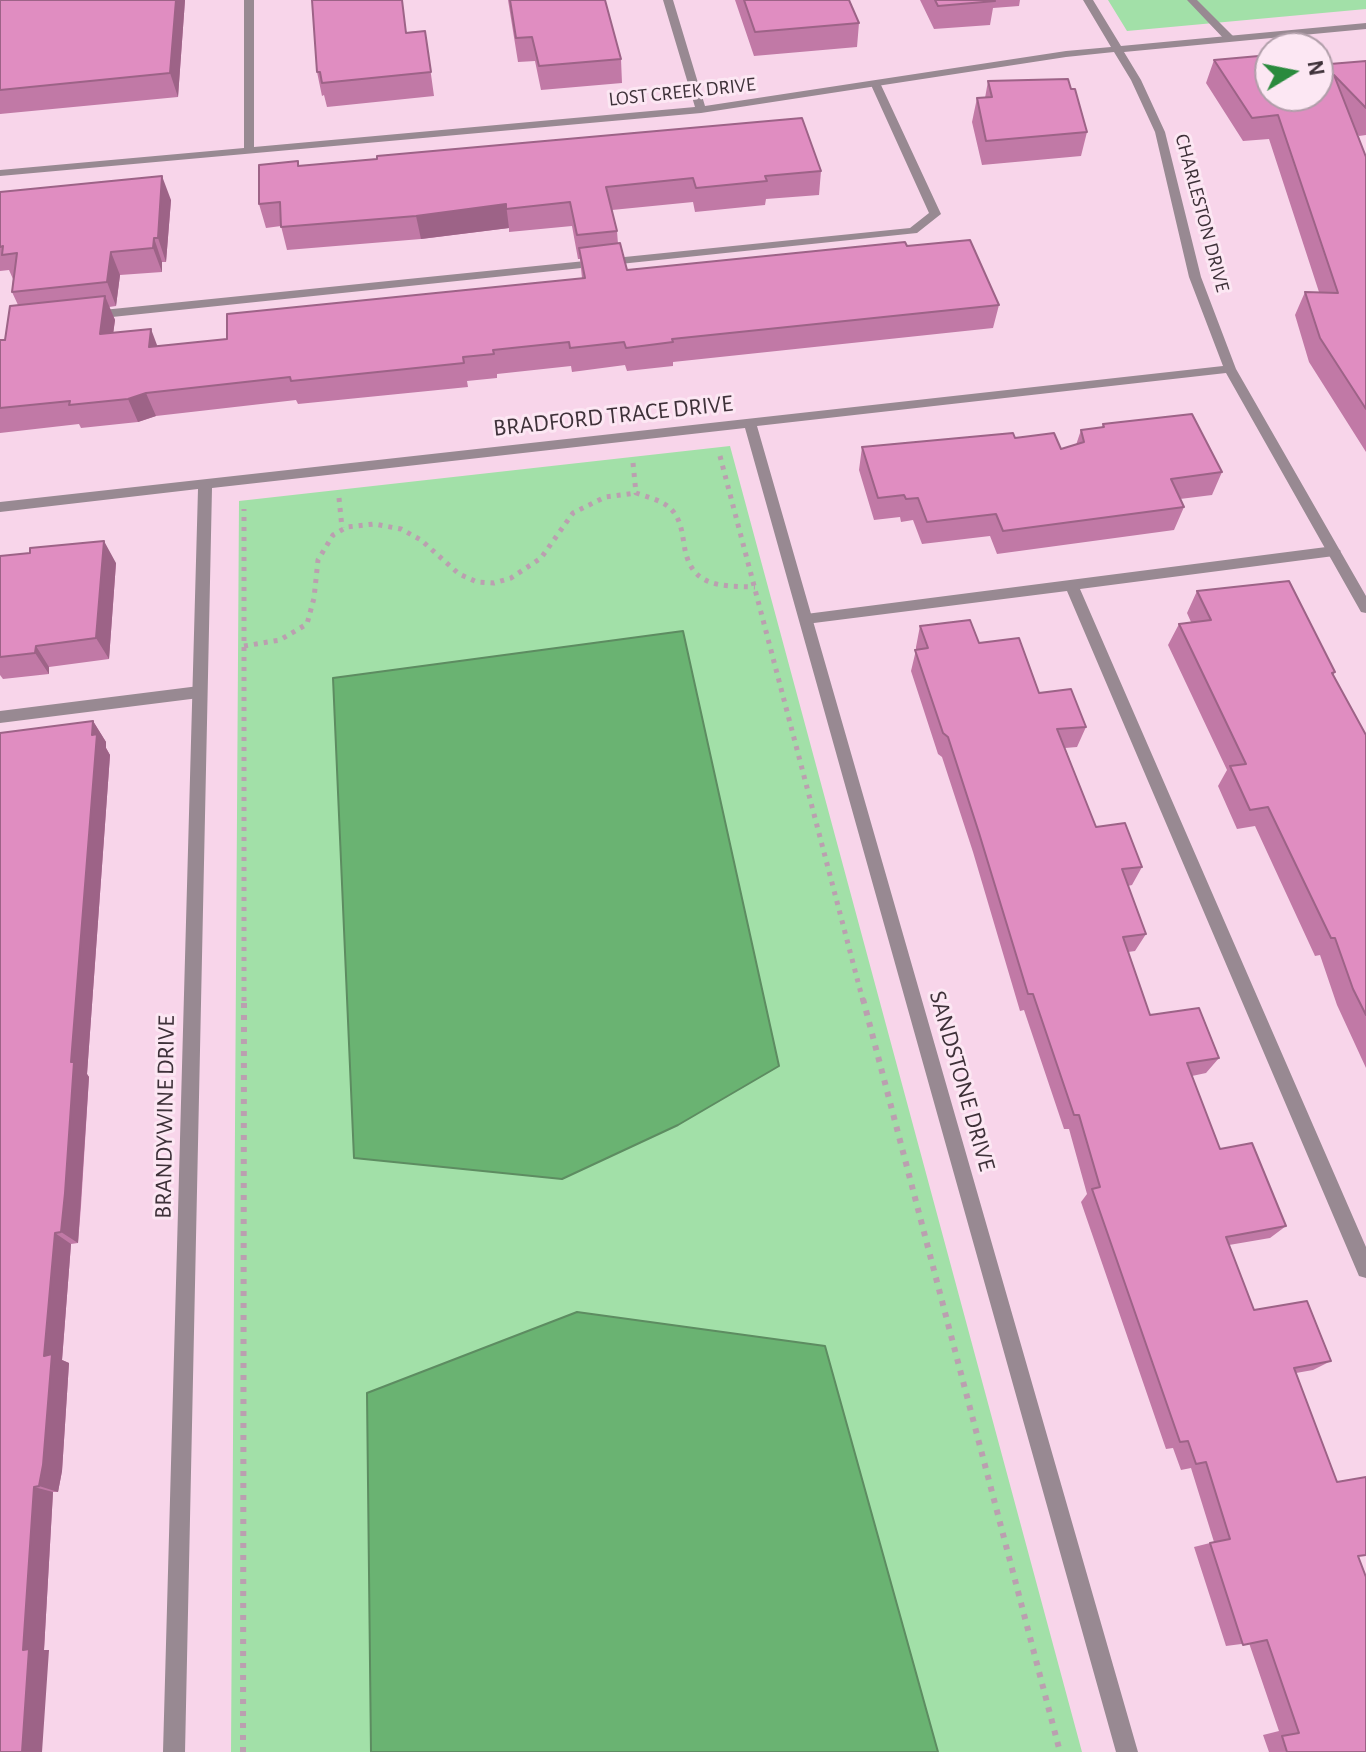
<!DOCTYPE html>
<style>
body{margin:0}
#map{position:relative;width:1366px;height:1752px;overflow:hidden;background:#f8d5ea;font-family:"Alegreya Sans",sans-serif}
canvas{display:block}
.north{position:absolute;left:1254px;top:32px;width:80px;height:80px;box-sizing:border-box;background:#fce7f3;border:2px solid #b09ea9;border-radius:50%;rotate:80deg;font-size:22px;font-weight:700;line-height:32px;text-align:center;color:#3e3139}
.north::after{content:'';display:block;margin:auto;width:28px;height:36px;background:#2a8a3d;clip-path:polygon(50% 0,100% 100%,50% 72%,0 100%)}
</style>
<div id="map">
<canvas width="1366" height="1752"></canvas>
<div class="north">N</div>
</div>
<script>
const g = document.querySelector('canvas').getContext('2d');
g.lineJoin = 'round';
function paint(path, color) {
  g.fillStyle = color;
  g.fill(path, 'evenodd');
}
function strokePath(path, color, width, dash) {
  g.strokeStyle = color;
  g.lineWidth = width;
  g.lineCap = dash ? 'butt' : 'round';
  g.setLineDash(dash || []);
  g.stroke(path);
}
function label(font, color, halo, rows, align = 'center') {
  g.font = font + ' "Alegreya Sans",sans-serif';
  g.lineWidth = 6;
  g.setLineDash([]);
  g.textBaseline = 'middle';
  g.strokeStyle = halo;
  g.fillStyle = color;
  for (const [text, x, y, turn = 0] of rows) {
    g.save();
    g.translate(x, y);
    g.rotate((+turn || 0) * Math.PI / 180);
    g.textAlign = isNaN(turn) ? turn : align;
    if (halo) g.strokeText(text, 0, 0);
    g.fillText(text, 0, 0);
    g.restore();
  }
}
const green = new Path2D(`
 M1108,0h258v9l-239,22z
 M730,446l352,1306h-851l8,-1251z`);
const water = new Path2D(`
 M683,631l96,435 -101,59 -116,54 -208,-21 -21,-480z
 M577,1312l248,34 113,406h-567l-4,-359z`);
const pathFar1 = new Path2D(`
 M720,456l143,545
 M633,463l3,30c11,4 26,7 35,16 9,9 11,22 13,35 6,43 34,42 71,43
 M339,498l3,30
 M244,646l36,-6 27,-16 7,-26 4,-38 15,-25 14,-8 27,-3 27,5 20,11 38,34 18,8 17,1 17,-5 30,-20 32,-45 32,-16 31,-4
 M244,1001v-492`);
const path = new Path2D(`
 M863,999l197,753
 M243,1752l1,-753`);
const service = new Path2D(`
 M1187,0h10l37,37v4h-8z
 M876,82l5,3 60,129 -24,19 -824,86 -6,-4 6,-4 817,-83 19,-15 -58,-128z
 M1334,546l7,5 -7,5 -254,33 286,658v31l-7,-2 -292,-685 -261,33 -7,-5 7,-5z
 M199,686l7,6 -7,6 -199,25v-12z`);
const minor = new Path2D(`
 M244,0h10v147l441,-40 -32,-107h10l32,106 361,-55 45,-4 -28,-47h10l28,46 245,-23v6l-242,23 17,28 24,52 36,145 35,92 130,227v17l-5,-1 -135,-239 -469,53 381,1326h-22l-371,-1324 -533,60 -27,1264h-22l35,-1263 -198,23v-10l1223,-136 -34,-89 -34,-145 -24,-52 -17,-28 -48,5 -365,56 -701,63v-6l244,-22z`);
const wall = new Path2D(`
 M0,0h185l-7,97 -178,17z
 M508,0h97l16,59 1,24 -81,7 -6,-29 -17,1z
 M735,0h114l10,23 -2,24 -103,9z
 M920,0h100l-1,6 -26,2 -3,17 -56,4z
 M425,31l9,65 -107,11 -3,-12 -2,1 -5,-24 90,-40z
 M1214,60l116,4 36,-3v74l-7,1 -2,-3 9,24v295l-57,-90 -14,-47 10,-23h14l-50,-153 -26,2 -37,-58z
 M988,81l99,51 -6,24 -99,9 -10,-43 5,-24h8z
 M298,161l1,5 522,5 -2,24 -53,4 -1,6 -70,7 -2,-10 -81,8 5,21 1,13 9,26 280,-24 92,59 -6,23 -320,34v4l-46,5 -2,-6 -53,7 -1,-6 -74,8v4l-30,3 1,6 -170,17 -2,-4 -140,16 -18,6 -57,6 -2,-4 -79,9v-93h5l13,-35 -6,-13 1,-13 -4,-9 -9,1v-79l171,8 -5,62h-4v10l-42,3 -4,31 -7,1 6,13 -2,13 45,13 69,-7 355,-61 -2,-19h-2l-6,-33 -63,6v-4l-88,11 -134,11 -6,-24 -15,2 -7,-24z
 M1103,424l119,48 -10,23 -32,4 4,8 -10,23 -177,24 -7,-18 -68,8 -9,-24 -12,2 -1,-5 -26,3 -15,-50 3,-23 153,-9 46,11 15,-4 5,-15 21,-3z
 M0,556l116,7 -7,96 -60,8v7l-46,5 -3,-4z
 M1197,591l138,81 -2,3 33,60v333l-29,-63 -17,-50 -5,1 -60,-130 -18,3 -19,-43 9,-16 -59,-125 11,-21 12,-2 -4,-9z
 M920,626l59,17 60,50 47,34 -9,20 -12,1 31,79 46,40 -10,18 -4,1 18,48 -11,17 -7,1 22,63 69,43 -13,15 -14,3 28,73 66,77 -16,12 -41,7 25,65 77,51 -18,9 -17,3 62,183 8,196h-97l-6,-17 16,-4 -30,-88 -23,3 -32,-99 20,-5 -23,-74 -10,2 -8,-22 -7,1 -85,-247 6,-8 -18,-65h-5l-40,-119 -4,1 -47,-159 -31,-95 -4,-3 -27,-83 5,-21v-3z
 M93,721l13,21v6l4,7 -23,319 2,3 -8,129 -3,37 -7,1 -9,116 7,3 -7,108 -4,21h-5l-9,158h5l-49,102z`);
const shadedWall = new Path2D(`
 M176,0h9l-7,97 -8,-24z
 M162,176l9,24 -5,62 -8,-24z
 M506,204l3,24 -88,11 -5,-23z
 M154,238l8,24v10l-9,-24z
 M111,252l9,23 -4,31 -9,-24z
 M105,296l10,24 -5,38 -10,-24z
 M151,329l9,24 -11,-6z
 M146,393l10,23 -18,6 -10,-23z
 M104,541l12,22 -7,96 -13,-21z
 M36,646l13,21v7l-14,-21z
 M93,721l13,21v6l4,7 -23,319 2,3 -11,166 -17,-11z
 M55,1233l16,11 -9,116 7,3 -7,108 -4,21 -19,-6 5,-130z
 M34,1487l19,5 -9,158h5l-7,102h-20l1,-102z`);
const building = new Path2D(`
 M0,0h176l-6,73 -170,17z
 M312,0h90l4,33 19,-2 6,41 -109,11 -2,-11h-3z
 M510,0h95l16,59 -82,7 -7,-29 -16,1z
 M744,0h105l10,23 -104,9z
 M935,0h59l1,1 -57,5z
 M1325,50l5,14 36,-3v47l-32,-33 32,82v252l-46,-71 -15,-46 33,1 -60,-178 -26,3 -38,-58 56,-5v41h48v-45z
 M1068,79l3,10h4l12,43 -101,9 -9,-43 15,-1 -4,-16z
 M802,118l19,53 -56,5 2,5 -71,7 -3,-10 -87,9 11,44 -40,4 -7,-33 -64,7v-5l-90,12 -135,11 -1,-25 -21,2v-39l39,-4v5l79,-7v-3z
 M162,176l-4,62h-4l-1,10 -42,4 -4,30 -95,10 5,-39 -15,2 1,-9 -3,1v-55z
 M970,240l29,65 -327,34 1,3 -47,6 -2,-6 -54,6 -1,-6 -76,8 1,4 -31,3 1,6 -173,18 -1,-4 -144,16 -18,6 -59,6 1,-4 -70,7v-68h5l5,-34 95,-10 -5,38 51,-5 -2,18 78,-8v-25l358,-36 -6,-30 41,-5 7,27 278,-28 2,4z
 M1192,414l30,58 -51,7 13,28 -181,24 -7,-17 -69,8 -9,-24 -12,1 -2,-4 -26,3 -16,-51 151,-14 2,5 39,-5 7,16 23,-7 -3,-12 23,-3 -1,-3z
 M104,541l-8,97 -60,8 -1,7 -35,4v-101l30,-3v-5z
 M1289,581l46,91 -3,1 34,62v280l-13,-26 -18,-51h-4l-63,-131 -18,3 -20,-44 16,-2 -67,-140 32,-4 -14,-29z
 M970,620l9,23 40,-5 20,55 32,-4 15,38 -29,2 39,98 29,-4 17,44 -20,2 24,65 -23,3 27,78 49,-7 20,50 -32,5 33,86 32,-6 34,83 -60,11 28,73 53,-9 24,60 -37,7 43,114 29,-5v78l-8,1 8,21v175h-79l-5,-16 17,-3 -32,-93 -24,5 -33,-102 20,-4 -24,-77 -10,2 -8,-23 -8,1 -88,-253 8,-2 -21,-72h-5l-41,-121h-5l-49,-161 -31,-96 -5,-4 -28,-83 13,-2 -8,-22z
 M93,721l-1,14 5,-1 -26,328h3l-9,131 -4,39 -6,1 -11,123 8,-2 -9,111 -4,21 -5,1 -11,163 6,-1 -7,103h-22v-1019z`);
const farStreetnames = [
 ["LOST CREEK DRIVE",682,92,-6],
 ["CHARLESTON DRIVE",1202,213,75]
];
const streetNames = [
 ["BRADFORD TRACE DRIVE",613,416,-6],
 ["SANDSTONE DRIVE",962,1081,74],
 ["BRANDYWINE DRIVE",165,1117,-89]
];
paint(green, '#a2e0a8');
paint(water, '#6ab372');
strokePath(water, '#5d8c61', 2);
strokePath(pathFar1, '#bb9fb0', 5, [4, 6]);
strokePath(path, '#bb9fb0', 6, [5, 7]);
paint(service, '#988992');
paint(minor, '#988992');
paint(wall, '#c179a6');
paint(shadedWall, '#9d6387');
paint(building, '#e08dc1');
strokePath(building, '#9d6387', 2);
label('20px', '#3e3139', '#fce7f3', farStreetnames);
label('24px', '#3e3139', '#fce7f3', streetNames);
</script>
